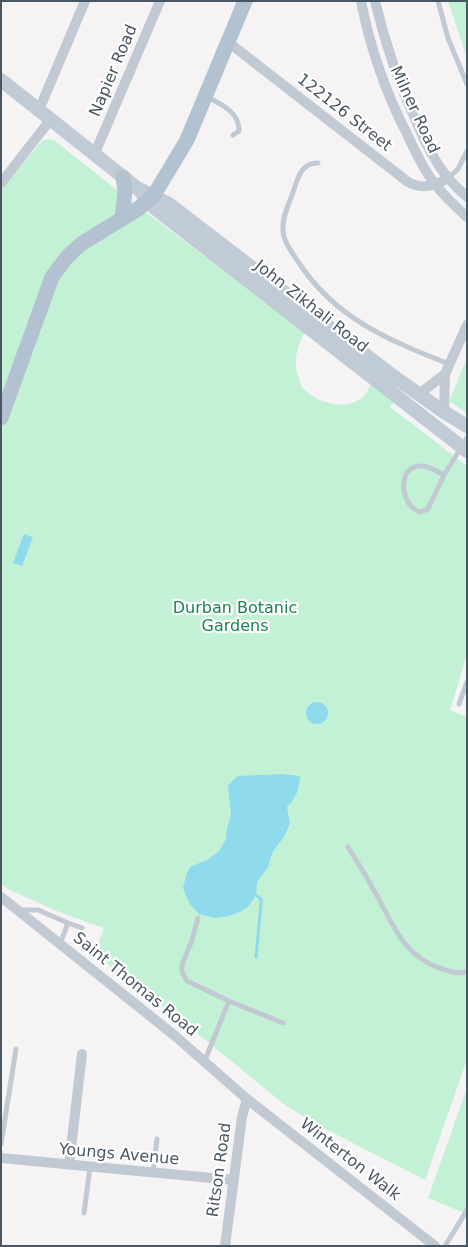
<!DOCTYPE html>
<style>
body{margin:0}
#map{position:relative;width:468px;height:1247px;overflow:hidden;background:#f5f3f3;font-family:"DejaVu Sans",sans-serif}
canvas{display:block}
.frame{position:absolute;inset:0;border:2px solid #4a5661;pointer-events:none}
</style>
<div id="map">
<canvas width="468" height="1247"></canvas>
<div class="frame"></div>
</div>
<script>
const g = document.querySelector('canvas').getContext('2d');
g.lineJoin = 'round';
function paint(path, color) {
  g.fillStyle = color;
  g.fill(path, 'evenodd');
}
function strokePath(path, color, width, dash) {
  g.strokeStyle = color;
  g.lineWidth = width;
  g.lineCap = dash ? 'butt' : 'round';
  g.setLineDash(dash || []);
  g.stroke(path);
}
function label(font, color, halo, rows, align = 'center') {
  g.font = font + ' "DejaVu Sans",sans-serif';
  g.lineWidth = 4.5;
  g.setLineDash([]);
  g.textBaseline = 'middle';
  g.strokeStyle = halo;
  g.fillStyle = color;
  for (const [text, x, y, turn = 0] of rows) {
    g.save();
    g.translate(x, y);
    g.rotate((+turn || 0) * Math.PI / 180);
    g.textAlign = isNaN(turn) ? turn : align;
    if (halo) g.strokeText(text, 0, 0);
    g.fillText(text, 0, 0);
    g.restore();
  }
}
const green = new Path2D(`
 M448,1h19v57z
 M48,139l6,1 59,47 192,145c-8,14 -12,28 -7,44 2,3 2,8 4,11 13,16 44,24 60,11 5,-4 7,-11 10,-16l23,19 -5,6 77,59v188l-17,56 17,7v342l-42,121 -115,-59 -25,-16 -87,-71 -101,-78 2,-15 5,-13 -45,-16 -51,-23 -7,-5v-695l41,-48z
 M467,358v55l-18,-12z
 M467,1088v126l-39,-16z`);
const water = new Path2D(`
 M24,534l9,3 -11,29 -9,-3z
 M306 713a11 11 0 1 1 22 0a11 11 0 1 1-22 0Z
 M281,774l19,2c-1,13 -3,21 -13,31l3,16 -6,14 -11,14 -5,16 -11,15 -1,13 -7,11 -7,5 -13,5 -14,2 -16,-4 -10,-11 -6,-15 3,-12 4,-9 19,-8 10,-8 7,-12 1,-11 4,-12 -3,-31 10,-9z`);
const stream = new Path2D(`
 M256,895l5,4v5l-5,53`);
const lane = new Path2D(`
 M438,1l10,37 19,46
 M206,96c14,8 34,16 33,35l-6,4
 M318,163c-18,0 -20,16 -25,29 -4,12 -11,25 -10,37 0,12 8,22 14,31 37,58 91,80 152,104
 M448,178l10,-9 9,-18
 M444,475c-7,-4 -15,-9 -23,-9 -25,-1 -21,42 0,46l7,-3 16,-34 23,-37
 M459,704l8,-22
 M348,847c10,16 20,32 29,49 17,30 26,58 60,71 10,4 19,7 30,5
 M18,910h20l30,13
 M198,918l-6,22 -10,25v7l5,9 42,20 -24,59
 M60,944l8,-21 14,5
 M229,1001l54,22
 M1,1144l15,-95
 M153,1173l4,-34
 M84,1213l6,-46
 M445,1246l22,-36`);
const street = new Path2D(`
 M361,1c9,47 24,90 46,133 8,17 16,35 28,50 9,12 21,23 32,33
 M375,1c10,42 23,81 41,120 8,20 18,40 32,57 6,7 12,13 19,19
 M228,42l180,140c14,8 27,4 40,-4
 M39,110l46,-109
 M95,153l65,-152
 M1,183l50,-64
 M418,395l27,-21
 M444,412l1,-38 22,-49
 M1,897l173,138 73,64 188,147
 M1,1158l232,22
 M69,1165l13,-111
 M225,1246l17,-129 5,-18`);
const secondary = new Path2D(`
 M1,80l136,108 32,16 224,172 51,36 23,14
 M141,192l6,10 14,11 306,238`);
const primary = new Path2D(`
 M122,219l3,-27 -2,-15
 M1,418l51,-141 15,-20 14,-13 57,-35 16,-14 33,-55 58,-139`);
const streetNames = [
 ["Napier Road",114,71,-67],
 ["Milner Road",414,110,65],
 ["122126 Street",344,113,38],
 ["John Zikhali Road",311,307,38],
 ["Saint Thomas Road",135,985,39],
 ["Youngs Avenue",119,1155,5],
 ["Winterton Walk",350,1160,38],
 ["Ritson Road",220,1170,-82]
];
const parkNames = [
 ["Durban Botanic",235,609],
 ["Gardens",235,627]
];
paint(green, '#c3f1d5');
paint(water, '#90daee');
strokePath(stream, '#90daee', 3);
strokePath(lane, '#c1cad2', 5);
strokePath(street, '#c1cad2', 10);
strokePath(secondary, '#c1cbd6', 14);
strokePath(primary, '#b3c2d1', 15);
label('16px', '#4a5661', '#fff', streetNames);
label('16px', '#17864f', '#fff', parkNames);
</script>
